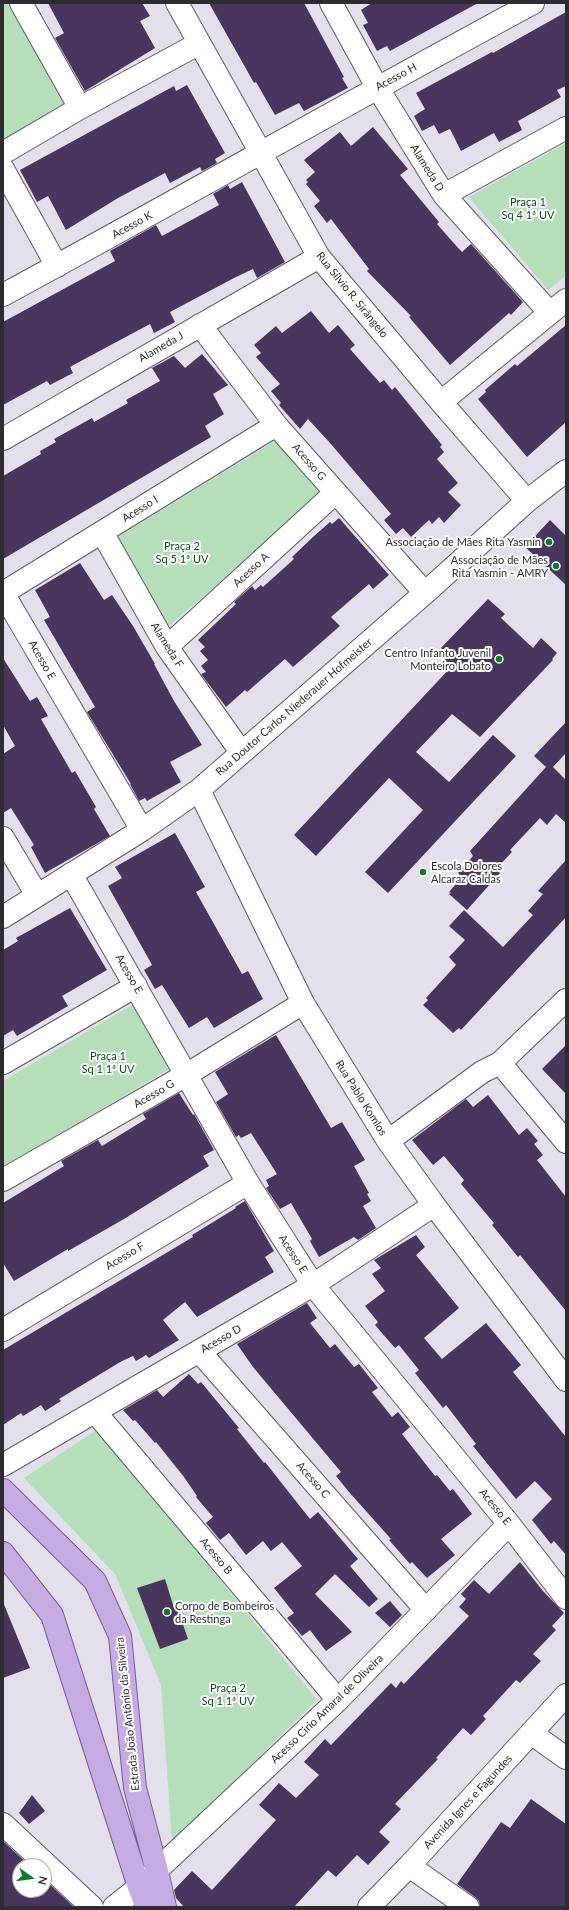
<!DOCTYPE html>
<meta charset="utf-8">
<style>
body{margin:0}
#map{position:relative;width:569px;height:1910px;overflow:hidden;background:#e4e0eb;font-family:Lato,sans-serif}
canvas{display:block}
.frame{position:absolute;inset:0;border:4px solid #2e2c30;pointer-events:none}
.north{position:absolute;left:12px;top:1858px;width:40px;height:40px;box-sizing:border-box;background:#fff;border:1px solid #ababac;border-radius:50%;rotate:104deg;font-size:11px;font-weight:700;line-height:16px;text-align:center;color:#2e2c30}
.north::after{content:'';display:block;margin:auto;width:14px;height:18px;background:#0f792c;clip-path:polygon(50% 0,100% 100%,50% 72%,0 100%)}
</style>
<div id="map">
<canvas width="569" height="1910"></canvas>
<div class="frame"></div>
<div class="north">N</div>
</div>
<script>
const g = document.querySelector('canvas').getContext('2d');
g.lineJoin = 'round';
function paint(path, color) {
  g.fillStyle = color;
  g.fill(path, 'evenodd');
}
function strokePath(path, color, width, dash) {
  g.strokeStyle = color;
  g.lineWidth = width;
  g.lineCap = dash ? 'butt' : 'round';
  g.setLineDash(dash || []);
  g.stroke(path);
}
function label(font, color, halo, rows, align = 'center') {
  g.font = font + ' Lato,sans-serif';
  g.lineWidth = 4;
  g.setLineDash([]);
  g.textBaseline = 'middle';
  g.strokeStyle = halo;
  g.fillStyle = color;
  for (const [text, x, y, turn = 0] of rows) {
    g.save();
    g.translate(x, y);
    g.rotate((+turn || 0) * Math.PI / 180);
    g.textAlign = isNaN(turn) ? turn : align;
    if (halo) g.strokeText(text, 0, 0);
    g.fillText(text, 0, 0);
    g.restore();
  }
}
const green = new Path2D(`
 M3,3h8l57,100 -65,37z
 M566,143v133l-18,14 -79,-93z
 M275,441l46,53 -152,132 -51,-89z
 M134,1004l37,64 -168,99v-86z
 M98,1429l219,271 -145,142 -11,-157 -46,-111 -91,-96z`);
const building = new Path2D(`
 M48,3h94l8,13 -10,5 15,27 -70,43 -30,-53 9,-5z
 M209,3h95l40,74 -2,1 6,10 -44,23 -5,-8 -24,12 -19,-33 -2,1z
 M372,3h106l-88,48 -3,-5 -10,5 -14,-26 5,-2 -7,-13z
 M566,12v74l-9,4 4,7 -43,24 4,9 -23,12 -5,-9 -33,18 -11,-22 -11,5 -5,-9 -12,6 -8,-15 11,-7 -9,-16 76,-41 1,1z
 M187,85l38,68 -10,6 2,4 -15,8 -2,-4 -30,16 -5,-10 -47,25 -52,32 -18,-34 -11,6 -17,-32 154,-84 2,5z
 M373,127l35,42 -8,6 39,47 -2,2 14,16 11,12 9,-8 52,58 -12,13 -2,-2 -10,9 -49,43 -41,-48 2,-1 -44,-45 2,-2 -38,-50 -4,4 -13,-17 6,-5 -14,-17 2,-2 -2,-2 9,-8 -11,-12 10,-8 26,-20 11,14z
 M242,182l43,80 -28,16 -4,-9 -19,9 -64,34 5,10 -21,11 -4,-9 -69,37 -11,6 3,6 -23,12 -3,-4 -44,24v-83l112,-61 -5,-10 46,-26 6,11 57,-31 -6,-11 15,-9 2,4z
 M311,311l18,22 9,-8 17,20 -5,4 30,34 4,-3 8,10 3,-3 47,58 -2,2 4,5 -7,7 21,24 -10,9 13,13 -17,18 -5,-6 -7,7 -3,-4 -18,17 -8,-9 -7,6 -12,-14 7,-6 -61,-71 -22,-24 -8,10 -21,-24 2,-2 -10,-12 9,-7 -24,-27 5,-4 -7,-8 22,-19 6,7z
 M566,325v97l-39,35 -49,-58 8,-7 -1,-2 30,-26 2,2z
 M202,354l26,31 -15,9 11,20 -19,12 6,11 -208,122v-83l38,-22 -1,-3 16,-9 -2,-3 38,-21 2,4 34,-19 -2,-3 34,-19 -8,-13 22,-12 11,12z
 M339,518l50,57 -16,14 -4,-5 -38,33 9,9 -47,41 -8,-8 -38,33 -2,-2 -19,17 -25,-33 5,-2 -5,-6 7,-6 -8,-9 5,-4 -7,-7 38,-36 -2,-2 18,-16 3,4 6,-5 2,2 31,-28 -2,-2 21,-20 17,-15 2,2z
 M550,520l16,16v49l-41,-38z
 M80,563l24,37 8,-5 21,31 22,38h-1l20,37 28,44 -32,17 11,20 -34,19 -2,-3 -6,3 -9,-17h1l-44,-72 8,-5 -51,-87 6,-3 -15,-27z
 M488,599l17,15 -4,4 32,30 8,-10 16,15 -5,6 1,1 -73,77 -28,-23 -36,38 33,30 44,-47 23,21 -128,137 -23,-21 58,-62 -34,-32 -73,78 -22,-21 157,-168 -10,-12 3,-4 -3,-3z
 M3,658l27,43 7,-4 11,19 -7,3 31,54 3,-2 21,36 -2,2 16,27 -65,37 -14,-26 3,-2 -23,-37 -8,5v-59l12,-8 -12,-21z
 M566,722v31l-13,14 13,13v43l-10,-9 -9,11 -7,-7 -30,32 2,2 -16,17 4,4 -33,37 -18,-16 2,-1 -2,-1 13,-15 -4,-4 15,-17 -3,-5 76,-84 -12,-11z
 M175,833l30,54 -9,5 46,82 6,-3 15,28 -49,29 -7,-11 -18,11 -27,-43 -7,4 -11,-19 8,-5 -44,-79 14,-8 -7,-11z
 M566,860v57l-105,113 -2,-2 -6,5 -30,-28 5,-5 -2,-2 30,-33 -7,-8 16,-17 -16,-14 15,-16 39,37 30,-32 -5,-4 15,-17 -5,-3z
 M70,908l37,62 -45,26 6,10 -51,30 -4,-6 -10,6v-86l15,-9 -2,-3z
 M276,1035l55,93 11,-6 23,38 -11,6 15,27 -2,1 4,7 -8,5 13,22 -18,12 -4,-3 -35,20 -9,-16 2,-2 -21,-36 -11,6 -14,-21 3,-2 -3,-6 11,-6 -26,-41 -10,5 -2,-3 -3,2 -20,-35 12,-8 -13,-22z
 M566,1045v49l-24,-25z
 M179,1093l14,22 1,-1 20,36 -11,6 6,10 -85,53 -56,32v-2l-54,32 -11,-18v-60l61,-37 -3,-5 37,-21 4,6 44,-27 -3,-5z
 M488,1095l31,40 8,-7 11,13 -4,3 9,11 -6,5 29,37v114l-46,-56 -2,2 -26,-32 2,-2 -33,-39 3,-4 -20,-24 -11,9 -21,-25 54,-41 7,8z
 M245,1201l29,50 -9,6 9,15 -77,45 -12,-15 -22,18 16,20 -30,18 -3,-3 -10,6 -3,-5 -11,5 -63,38 2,2 -16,10 -4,-6 -18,11 -2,-3 -18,12v-75l190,-113 -1,-2 44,-27 -1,-1z
 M416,1235l9,12 -9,8 43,53 -35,30 18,21 44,-36 35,42 -8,7 53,65v118l-12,-14 -3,3 -19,-24 20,-21 -17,-18 -19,18 -43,-53 3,-2 -30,-39 -3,3 -28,-35 4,-3 -20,-25 -4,3 -20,-23 3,-3 -13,-16 20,-15 -13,-17 9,-6 -7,-8z
 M307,1303l10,15 -7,5 20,25 5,-4 19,23 5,-3 19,24 -6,4 20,25 6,-5 12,15 -8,7 33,42 2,-1 13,16 3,-2 19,25 -31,25 14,16 -28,23 -15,-16 -2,2 -21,-24 2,-1 -42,-47 -13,-16 5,-4 -88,-105 -16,-23z
 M189,1374l9,10 3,-2 38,46 -2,1 27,34 1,-1 45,57 8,-7 40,47 -8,7 28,33 -9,8 -34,-33 -20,20 37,38 -26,19 -16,-21 -8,6 -15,-18 7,-5 -20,-25 28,-22 -20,-24 -11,9 -8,-10 -17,14 -17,-22 -9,7 -14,-17 7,-6 -17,-20 1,-1 -13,-19 -28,-35 -1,1 -20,-23 -2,1 -10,-11 34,-20 6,7z
 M520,1562l23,29 21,22 -12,13 4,4 -23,24 8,7 -21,22 -4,-3 -33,36 3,3 -15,16 -8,-7 -27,30 2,1 -43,45 6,5 -22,23 11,10 -22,23 -11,-10 -21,22 -8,-7 -34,37h-110l-8,-9 -2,-8 18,-19 20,19 64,-70 -17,-15 20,-22 17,15 23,-23 -15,-13 21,-23 6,6 60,-62 5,5 5,-7 3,3 65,-68 -10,-9 7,-8 -5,-5 13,-14 15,14z
 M165,1579l9,29 3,-1 11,32 -28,10 -23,-61z
 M390,1601l12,14 -12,12 -15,-14z
 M3,1602l27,66 -27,10z
 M32,1795l13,16 -16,13 -10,-11z
 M531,1799l35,25v83h-86l-1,-6 -4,-4 -18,-13 44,-62 9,6z
 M3,1841l27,25h-10v24h24v-11l30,28h-71z`);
const minor = new Path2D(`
 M21,3l59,105
 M177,3l142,254 122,145 86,99
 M331,3l46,84 67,108 106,118
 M3,153l77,-45 118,-64
 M3,169l54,97
 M444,195l122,-67
 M3,295c177,-96 352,-196 530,-292
 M200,325l76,100 149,168
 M441,402l125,-102
 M3,439l316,-182
 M102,532l65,115 74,105
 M3,593l273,-168
 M3,593l139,237
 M167,647l168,-154
 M199,790l104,213 85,138 46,64 132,175
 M3,838l34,57
 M71,874l177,309 65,102 196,239 57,74
 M3,917l139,-87 57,-40 226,-197 102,-92 39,-30
 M3,1063l133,-77
 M500,1063l66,79
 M388,1141l94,-69 18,-9 66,-63
 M3,1180l183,-105 117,-72
 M3,1330l245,-147
 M199,1351l227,259
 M95,1412l243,288
 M3,1465l310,-180 121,-80
 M531,1733l35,25
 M3,1824l89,83
 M409,1866l59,41
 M114,1907l25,-20 199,-187 171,-176
 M369,1907l40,-41 157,-171`);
const major = new Path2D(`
 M3,1490l92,91 25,55 15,152 22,83 8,36
 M3,1553l49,62 87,272 8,20`);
const markers = [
 [549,542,4,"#0f792c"],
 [556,566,4,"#0f792c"],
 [499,659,4,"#0f792c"],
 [423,872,4,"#0f792c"],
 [167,1612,4,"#0f792c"]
];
const streetNames = [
 ["Acesso H",396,77,-29],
 ["Alameda D",427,168,58],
 ["Acesso K",132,225,-29],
 ["Rua Sílvio R. Sirângelo",352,295,51],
 ["Alameda J",161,347,-30],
 ["Acesso G",309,462,49],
 ["Acesso I",140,509,-32],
 ["Acesso A",251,570,-43],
 ["Alameda F",167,645,58],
 ["Acesso E",42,660,60],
 ["Rua Doutor Carlos Niederauer Hofmeister",294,707,-41],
 ["Acesso E",129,974,60],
 ["Acesso G",154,1094,-30],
 ["Rua Pablo Komlos",361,1098,58],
 ["Acesso E",293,1254,57],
 ["Acesso F",125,1256,-31],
 ["Acesso D",221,1339,-30],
 ["Acesso C",313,1480,49],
 ["Acesso E",495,1507,51],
 ["Acesso B",216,1556,50],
 ["Acesso Cirio Amaral de Oliveira",327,1709,-44],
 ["Estrada João Antônio da Silveira",128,1714,-96],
 ["Avenida Ignes e Fagundes",468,1802,-47]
];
const parkNames = [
 ["Praça 1",528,202],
 ["Sq 4 1ª UV",528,215],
 ["Praça 2",182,546],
 ["Sq 5 1ª UV",182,559],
 ["Praça 1",108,1056],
 ["Sq 1 1ª UV",108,1069],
 ["Praça 2",228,1688],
 ["Sq 1 1ª UV",228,1701]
];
const poiNames = [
 ["Associação de Mães Rita Yasmin",541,542],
 ["Associação de Mães",548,560],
 ["Rita Yasmin - AMRY",548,573],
 ["Centro Infanto Juvenil",491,653],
 ["Monteiro Lobato",491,666],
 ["Escola Dolores",431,866,"left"],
 ["Alcaraz Caldas",431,879,"left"],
 ["Corpo de Bombeiros",175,1606,"left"],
 ["da Restinga",175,1619,"left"]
];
paint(green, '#b7deba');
paint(building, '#48365f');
strokePath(minor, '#5e5a63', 24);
strokePath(major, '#775b97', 24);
strokePath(minor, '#fff', 22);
strokePath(major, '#c5ace2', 22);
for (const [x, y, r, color] of markers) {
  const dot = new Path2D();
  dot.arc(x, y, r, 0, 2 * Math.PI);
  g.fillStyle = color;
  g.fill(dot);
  strokePath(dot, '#fff', 1.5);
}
label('11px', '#2e2c30', '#fff', streetNames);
label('11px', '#0a4c1a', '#fff', parkNames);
label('11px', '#2e2c30', '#fff', poiNames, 'right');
</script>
